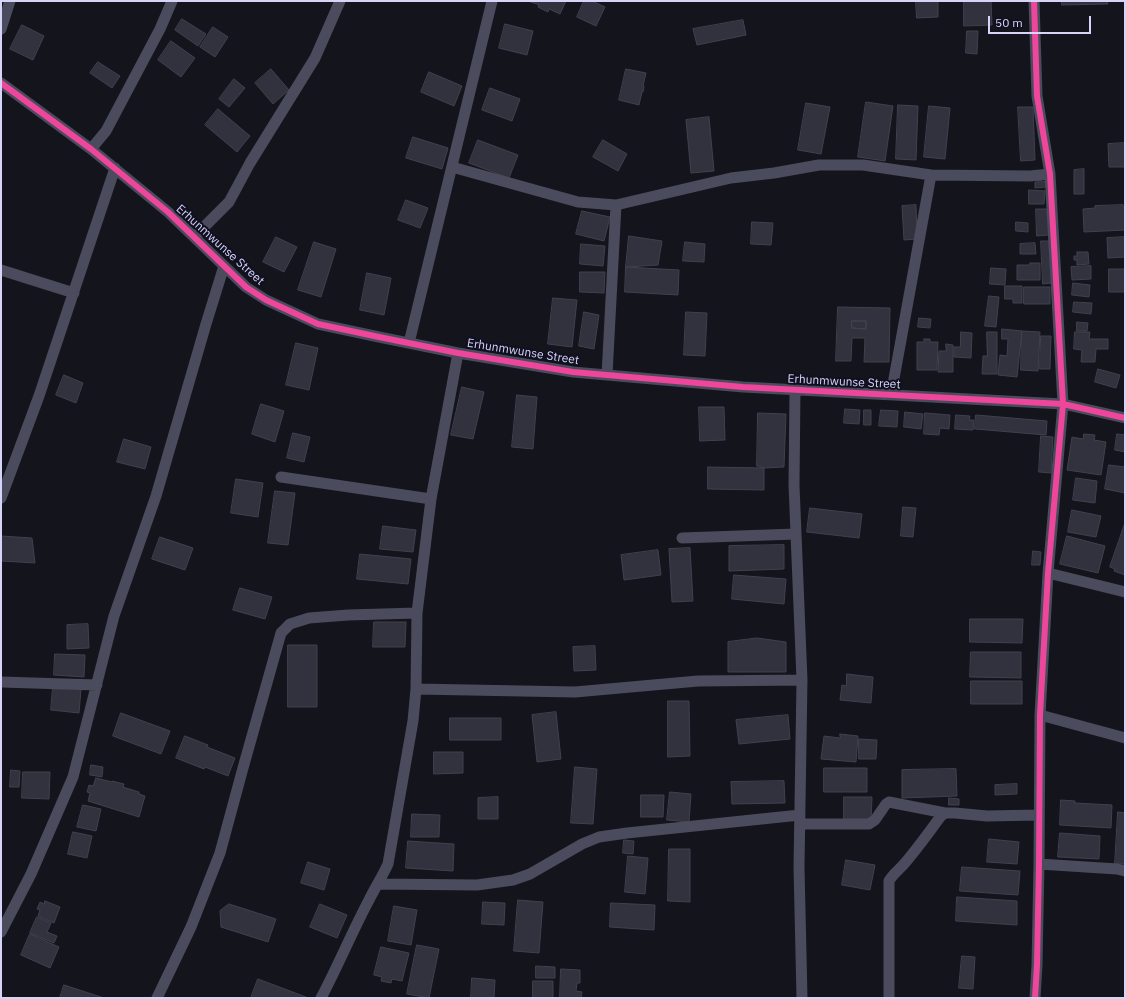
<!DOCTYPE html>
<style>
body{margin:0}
#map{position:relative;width:1126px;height:999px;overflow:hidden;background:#14141c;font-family:"IBM Plex Sans",sans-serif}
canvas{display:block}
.frame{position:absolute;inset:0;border:2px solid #d5d5fa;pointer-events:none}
.scale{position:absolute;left:988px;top:16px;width:103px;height:18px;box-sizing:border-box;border:2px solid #d5d5fa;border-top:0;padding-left:5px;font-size:12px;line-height:14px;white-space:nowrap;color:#d5d5fa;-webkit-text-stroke:3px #111020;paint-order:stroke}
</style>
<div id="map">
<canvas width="1126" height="999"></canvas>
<div class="frame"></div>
<div class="scale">50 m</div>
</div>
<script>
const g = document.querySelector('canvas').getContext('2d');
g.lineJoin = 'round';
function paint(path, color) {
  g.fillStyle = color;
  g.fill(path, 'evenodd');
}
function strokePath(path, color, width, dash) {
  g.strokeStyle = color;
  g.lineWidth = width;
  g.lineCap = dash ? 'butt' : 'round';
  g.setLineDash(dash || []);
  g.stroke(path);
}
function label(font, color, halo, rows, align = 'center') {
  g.font = font + ' "IBM Plex Sans",sans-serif';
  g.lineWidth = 4;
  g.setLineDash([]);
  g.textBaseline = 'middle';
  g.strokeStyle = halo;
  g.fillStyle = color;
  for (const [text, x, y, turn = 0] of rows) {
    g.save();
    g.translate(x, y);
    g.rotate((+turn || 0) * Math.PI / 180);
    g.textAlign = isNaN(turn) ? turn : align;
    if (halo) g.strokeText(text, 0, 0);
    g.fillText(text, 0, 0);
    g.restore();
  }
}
const building = new Path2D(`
 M528,1h38l-6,13 -11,-5 -1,3 -10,-5 1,-2z
 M584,1h8l13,6 -9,19 -19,-9z
 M916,1h22v16l-21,1z
 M964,1h27l1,24 -28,1z
 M1062,1h45l1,3 -46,1z
 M182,19l24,15 -8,12 -23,-16z
 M743,20l3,15 -49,10 -4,-16z
 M505,24l28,7 -6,24 -28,-7z
 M22,25l22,11 -11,24 -23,-11z
 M213,27l15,10 -13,20 -15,-10z
 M967,31h11l-1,23 -11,-1z
 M171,41l24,17 -14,19 -23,-17z
 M98,62l22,14 -8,12 -22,-15z
 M271,69l18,21 -16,14 -18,-21z
 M626,69l20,4 -3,13h1l-1,6h-1l-3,13 -20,-5z
 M429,72l33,14 -8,20 -33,-14z
 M234,79l11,9 -16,19 -10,-8z
 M490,88l30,11 -8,22 -30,-11z
 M866,102l27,4 -8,55 -27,-4z
 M806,103l24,4 -9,47 -23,-4z
 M898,105l20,1 -2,54 -20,-1z
 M929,106l21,2 -5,51 -21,-2z
 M1018,107h15l2,53 -14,1z
 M218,109l32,27 -13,16 -32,-27z
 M709,117l5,54 -23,2 -5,-53z
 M413,137l35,11 -6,21 -36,-11z
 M478,140l40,15 -9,23 -40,-15z
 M603,140l24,14 -9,17 -25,-14z
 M1125,143v24h-16l-1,-23z
 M1084,169v25h-10v-24z
 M1038,179h3l1,3 4,-1v6l-11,1v-6h3z
 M1029,190l16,1 -1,13h-15z
 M406,200l22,8 -8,20 -22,-8z
 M916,205l1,34 -13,1 -2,-34z
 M1123,205v2h2v23l-41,2 -1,-23 12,-1v-2z
 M1036,209h12l1,26 -12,1z
 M582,211l28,6 -6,24 -28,-7z
 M752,222l21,1 -2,22 -20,-1z
 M1016,222l12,1v9l-12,-1z
 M629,236l33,5 -4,24 -32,2z
 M276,237l21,10 -13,25 -21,-10z
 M1125,237v20l-17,1 -1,-20z
 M1041,241h8l2,42 -8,1z
 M314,242l22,7 -15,48 -23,-7z
 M685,242l20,2 -1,18 -21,-1z
 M1035,243l1,11h-16v-10z
 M581,244l24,2 -2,20 -23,-2z
 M1077,252h11l1,12 -12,1v-5h-3v-4h3z
 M1030,263h10v17h-23v-15h13z
 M1091,266v13l-19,1 -1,-13z
 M626,267l53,3 -1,25 -53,-3z
 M991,268l15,1 -1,16 -15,-1z
 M1109,269h16v23h-16z
 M580,272h25l-1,21 -24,-1z
 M367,273l24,5 -7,37 -24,-5z
 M1073,283l17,2 -1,12 -17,-2z
 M1005,286h17v17h-9v-4h-8z
 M1024,287h26v17h-26z
 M989,296l10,1 -3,30 -11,-1z
 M553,298l24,2 -5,47 -24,-3z
 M1074,302l18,1 -1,11 -18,-2z
 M838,307l52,1 -1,54h-25l1,-24h-13l-1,23h-15zM852,321h14v8l-14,-1z
 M584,312l15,3 -5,34 -15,-3z
 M686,312l21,1 -2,43 -21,-1z
 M919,318l12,1 -1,9 -12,-1z
 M852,321h14v8l-14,-1z
 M1077,322l11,1 -1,8h-10z
 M1002,329l20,2 -5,46 -19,-2 2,-20 7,1 1,-17h-6z
 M1022,331l18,1 -2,39 -17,-1z
 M961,332l11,1 -1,25 -17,-1v-10h6z
 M987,332h10v42h-15l1,-18h4z
 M1075,332h15l-1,7h19v10h-12l-1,13h-14l1,-12 -8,-1z
 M1041,336h10l-1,33h-10z
 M924,339h6v3h8l-1,28h-20v-28h7z
 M296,343l22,5 -9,42 -23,-5z
 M946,344l7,1v27h-15l1,-21h7z
 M1098,369l22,6 -4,13 -21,-6z
 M64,375l19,8 -7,20 -20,-8z
 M462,387l22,5 -11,47 -22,-4z
 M517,395l20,2 -4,52 -21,-2z
 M261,404l23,7 -9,31 -23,-8z
 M699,407h25l1,33 -25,1z
 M845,409l15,1 -1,14 -15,-1z
 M864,410h7v15h-7z
 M881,410l17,1 -1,16 -18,-1z
 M905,412l18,2 -2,15 -17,-2z
 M758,413l28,1 -2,53 -20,1 -7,-2z
 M925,413l25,2 -1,14 -9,-1 -1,7 -15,-1z
 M956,415l14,1 -1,4h5l-1,10 -18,-1z
 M976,415l71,6 -1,14 -71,-6z
 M293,433l17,4 -6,25 -17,-4z
 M1084,434l11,1 -1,5 12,2 -5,33 -34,-5 5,-33 11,2z
 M1117,434l8,1v17l-10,-2z
 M1041,436l12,1 -2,36 -12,-1z
 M124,439l27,8 -6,22 -28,-7z
 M1109,465l16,2v26l-20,-4z
 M708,467l56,1v22l-56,-1z
 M1076,478l21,3 -2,22 -22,-3z
 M236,479l27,4 -5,34 -27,-4z
 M275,491l20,2 -7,52 -20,-2z
 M903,507l13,1 -3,29 -12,-1z
 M810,508l52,6 -3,24 -52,-6z
 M1072,510l29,6 -5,21 -28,-5z
 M1125,523v52l-11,-4 1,-2 -5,-2z
 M383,526l33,4 -3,22 -33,-3z
 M1,536l31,2 3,25 -34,-2z
 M1067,536l38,10 -7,27 -38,-9z
 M160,537l33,11 -8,22 -33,-11z
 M784,545v24l-55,2v-25z
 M690,548l3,53 -21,1 -3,-53z
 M658,550l3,25 -37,5 -3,-25z
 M1033,551l8,1 -1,13h-8z
 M360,554l51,5 -3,25 -51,-5z
 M734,575l52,4 -2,25 -52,-5z
 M240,588l32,9 -7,22 -32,-9z
 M970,619h53l-1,24 -52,-1z
 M374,622h32l-1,25h-32z
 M88,624l1,24 -22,1v-24z
 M757,638l29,4v30h-58v-30z
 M288,645h29v62h-29z
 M595,646l1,24 -22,1 -1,-24z
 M971,652h50v26l-51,-1z
 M55,654l30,1 -1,22 -30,-2z
 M847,674l26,3 -2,26 -31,-3 2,-15 4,1z
 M971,681h51v23h-51z
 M53,687l28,2 -2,24 -28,-3z
 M668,701h21l1,55 -22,1z
 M556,712l5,47 -24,3 -5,-47z
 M121,713l49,18 -9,23 -48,-18z
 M788,715l2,24 -51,5 -3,-24z
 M450,718h51v22h-51z
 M840,734l18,2 -2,26 -35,-3 3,-23 16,2z
 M185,736l23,9 -1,2 28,11 -7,18 -23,-9 -1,2 -28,-11z
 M859,739l18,1 -1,19h-17z
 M434,752h29v21l-29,1z
 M91,765l12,2 -1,10 -12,-2z
 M575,767l22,2 -4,55 -22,-1z
 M824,768h43v24h-43z
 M956,769l1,27 -55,2v-28z
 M11,770l9,1 -1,16h-9z
 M23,772h27l-1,27 -27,-1z
 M96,778l16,4v-1l12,3 -1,3 16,5v2l6,2 -6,21 -51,-16 2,-8 -3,-1 2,-7 4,1z
 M784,781l1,22 -53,1 -1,-22z
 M1017,784v10l-22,1v-10z
 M670,792l21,2 -2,28 -22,-2z
 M641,795h23l-1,22h-22z
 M498,797v22h-20v-21z
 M844,797h28l-1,24h-27z
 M949,798l10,1v6h-10z
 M1061,800l14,1v2l37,2 -1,23 -51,-3z
 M83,805l18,4 -5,22 -19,-4z
 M1118,812l7,1v51h-10z
 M412,814l28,1 -1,22h-28z
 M73,832l19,4 -5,22 -19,-4z
 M1060,833l40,3 -1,23 -41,-2z
 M989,839l30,3 -2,22 -30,-2z
 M624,840l10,1 -1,13 -10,-1z
 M408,841l46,3 -1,27 -47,-3z
 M669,849h21v53l-22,-1z
 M628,856l20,2 -3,36 -20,-2z
 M846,860l29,5 -5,25 -28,-5z
 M308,862l22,7 -6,21 -23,-7z
 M962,867l58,4 -2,24 -58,-4z
 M957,897l60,4v24l-61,-4z
 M518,900l25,2 -4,51 -25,-2z
 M45,901l15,6 -6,16 -16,-7 2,-6 -3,-1 3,-7 4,2z
 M483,902l22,1 -1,22 -22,-1z
 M611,903l44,2 -1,25 -44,-3z
 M229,904l47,15 -8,23 -47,-15 -1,-16z
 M320,904l27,11 -10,23 -27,-11z
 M394,906l23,4 -6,35 -23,-4z
 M37,917l14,6 -4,9 10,4 -3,7 -24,-10z
 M30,934l29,13 -9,21 -29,-13z
 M417,945l22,4 -10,49 -22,-4z
 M381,947l28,6 -7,28 -10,-2 -1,4 -10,-2 1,-4 -8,-2z
 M962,956l13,1 -2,32 -14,-1z
 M536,966l19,1v11h-19z
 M561,969l19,1v13h-3l-1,8 6,1 -1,6h-21z
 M472,978l23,2 -1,18h-23z
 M258,979l48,18 -1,1h-54z
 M533,981h20v17h-20z
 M64,985l40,13h-44z`);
const minor = new Path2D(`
 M1034,1l3,95 13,78 13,230 -15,169 -8,142 -1,149 -2,101 -2,33
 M1,29l9,-28
 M1,83l90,66 77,63 78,75 20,13 52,24 61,13 79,16 115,19 170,15 320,17 62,14
 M91,149l15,-18 54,-102 12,-28
 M452,167l126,35 38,3 115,-27 43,-5 45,-8h44l68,10 99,1 20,-2
 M194,237l35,-35 21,-39 65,-105 25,-57
 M1,270l73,23
 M409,343l83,-342
 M607,375l9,-170
 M795,390l-1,95 8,195 -3,187 3,131
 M891,395l40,-220
 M281,477l150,22
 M1,498l38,-102 76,-228
 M682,538l114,-4
 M1048,573l77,19
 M1,682l96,3
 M416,689l159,3 123,-11 104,-1
 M1040,715l85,23
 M800,824h69l6,-4 11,-16 3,-2 56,11
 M1039,864l78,5 8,2
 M379,884l98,1 36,-5 17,-6 52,-30 17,-7 28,-4 173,-18
 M1,932l30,-58 42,-97 41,-161 42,-120 50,-172 18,-58
 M157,998l34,-71 29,-74 23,-85 38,-135 9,-9 19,-6 39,-3 69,-2
 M321,998c17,-32 31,-66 48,-98 6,-12 13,-23 19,-36l25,-143 3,-32 1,-76 14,-114 27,-146
 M889,998v-117c4,-7 10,-11 15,-17 13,-15 25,-32 37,-48l4,-3h10l32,3 52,-1`);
const cycleway = new Path2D(`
 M1034,1l3,95 13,78 13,230 -15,169 -8,142 -1,149 -2,101 -2,33
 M1,83l90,66 77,63 78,75 20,13 52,24 61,13 79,16 115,19 170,15 320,17 62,14`);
const streetNames = [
 ["Erhunmwunse Street",220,245,42],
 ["Erhunmwunse Street",523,352,9],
 ["Erhunmwunse Street",844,382,3]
];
paint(building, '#32323f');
strokePath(building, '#40404f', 1);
strokePath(minor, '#4a4b5c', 11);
strokePath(cycleway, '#ed469a', 6);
label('12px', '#d5d5fa', '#111020', streetNames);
</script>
